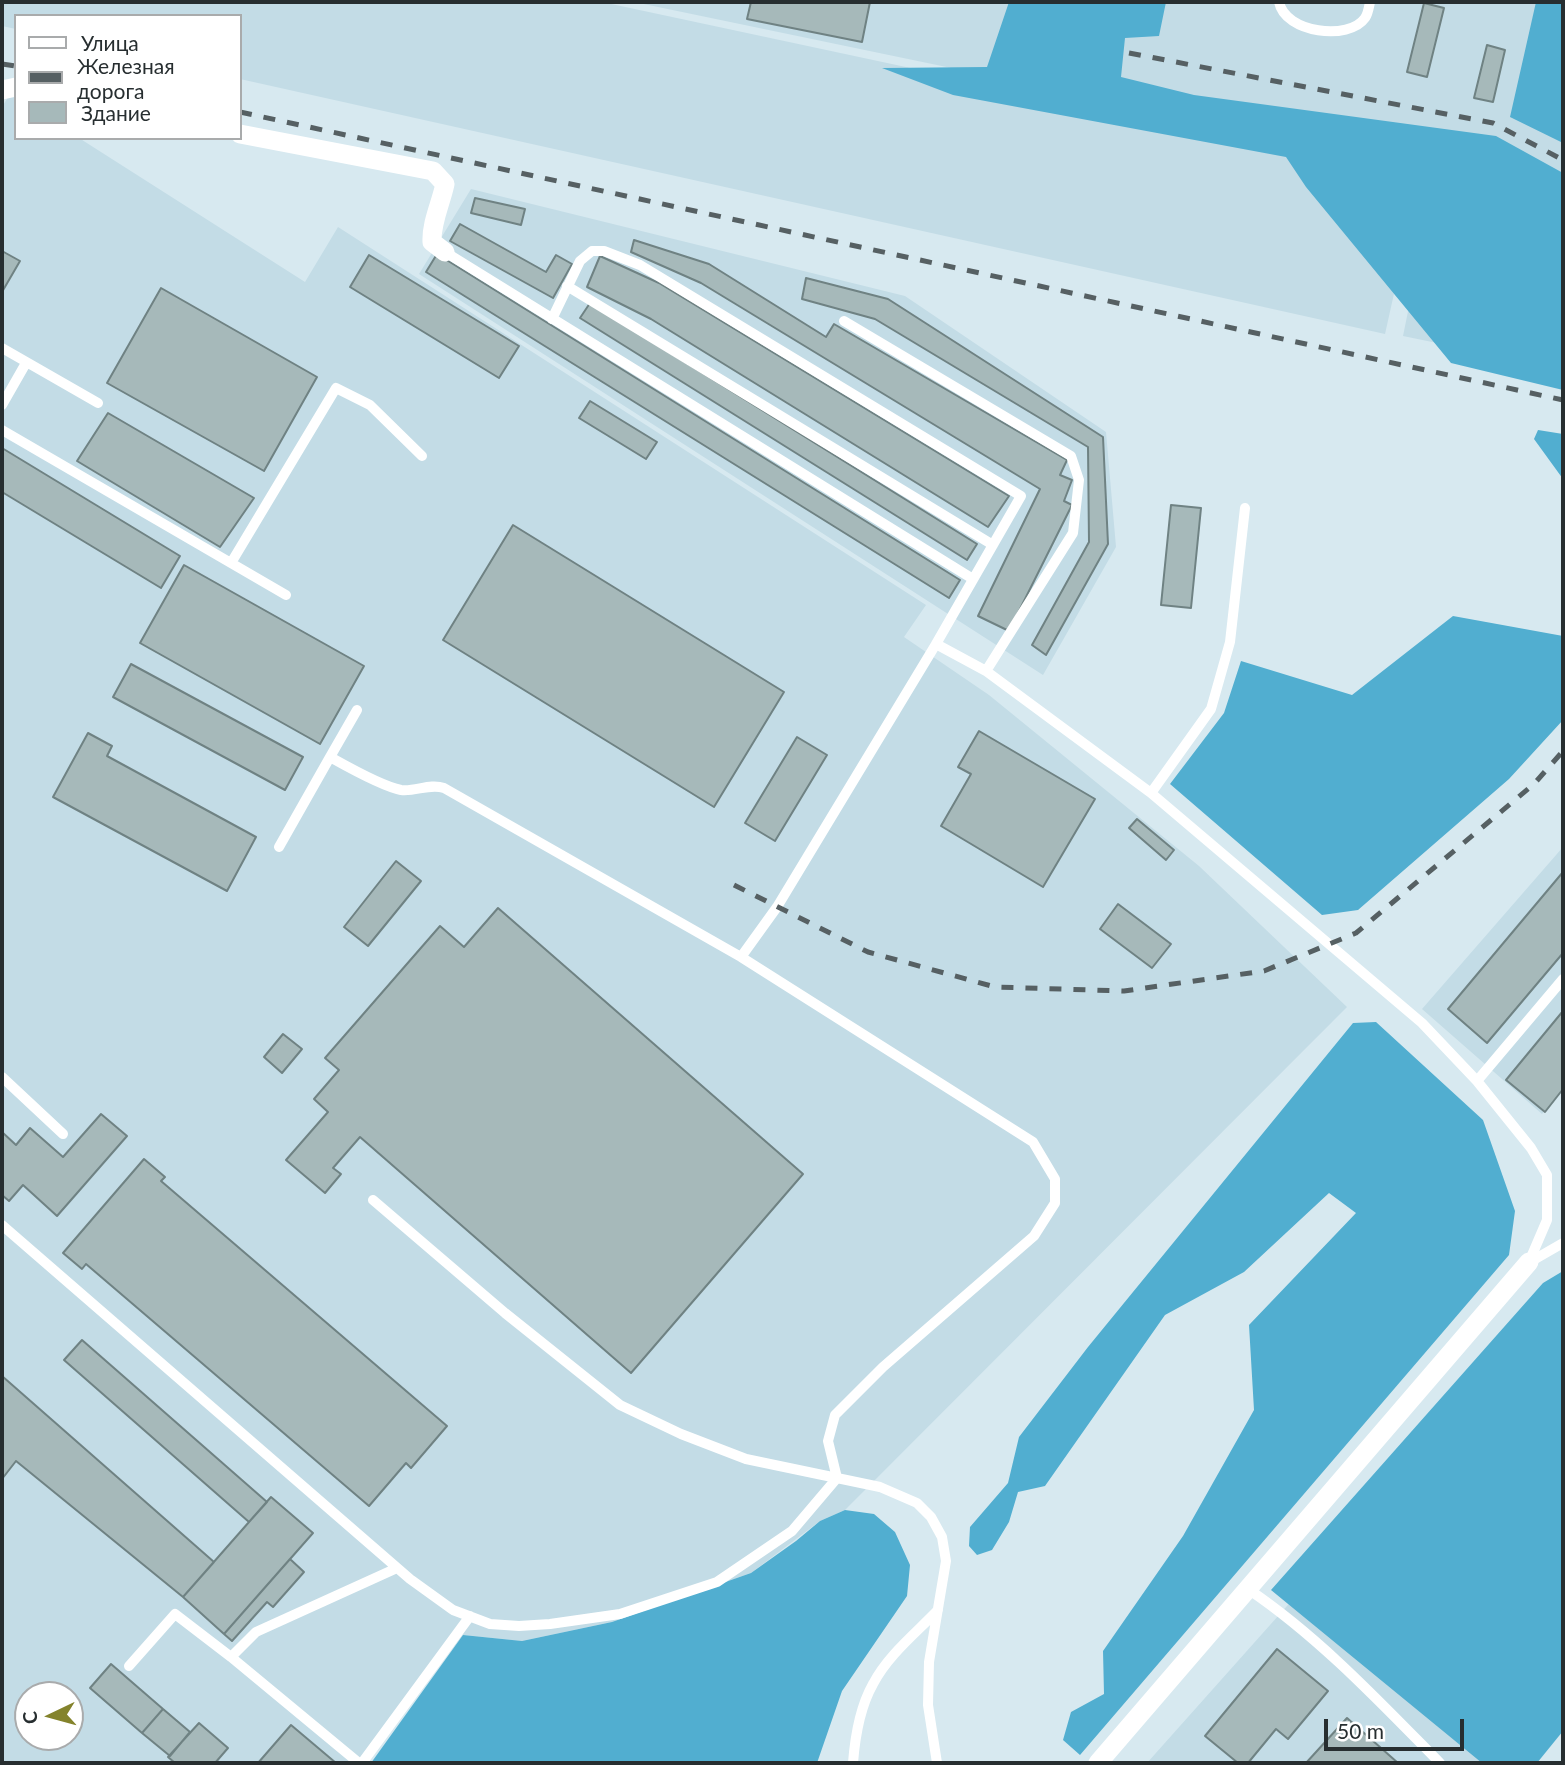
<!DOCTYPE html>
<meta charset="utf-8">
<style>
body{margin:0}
#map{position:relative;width:1565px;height:1765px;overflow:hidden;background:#d7e9f0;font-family:Lato,sans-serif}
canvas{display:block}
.frame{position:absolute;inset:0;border:4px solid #272e30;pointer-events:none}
.legend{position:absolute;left:14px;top:14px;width:228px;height:126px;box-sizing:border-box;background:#fff;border:2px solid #a9abac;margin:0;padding:9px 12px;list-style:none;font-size:21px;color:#272e30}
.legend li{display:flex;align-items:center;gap:14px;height:35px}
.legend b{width:35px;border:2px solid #a9abac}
.north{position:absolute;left:14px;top:1681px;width:70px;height:70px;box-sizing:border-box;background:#fff;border:2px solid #a9abac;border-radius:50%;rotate:265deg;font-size:19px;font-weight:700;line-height:28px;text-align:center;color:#272e30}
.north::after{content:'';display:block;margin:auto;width:24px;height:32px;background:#84832c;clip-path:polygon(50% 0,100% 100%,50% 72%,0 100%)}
.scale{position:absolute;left:1324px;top:1719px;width:140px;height:32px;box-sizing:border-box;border:4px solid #272e30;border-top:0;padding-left:9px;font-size:21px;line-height:24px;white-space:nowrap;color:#272e30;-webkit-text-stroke:5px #fff;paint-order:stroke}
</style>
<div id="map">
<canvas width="1565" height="1765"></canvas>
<div class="frame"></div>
<ul class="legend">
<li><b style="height:9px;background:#fff"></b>Улица</li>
<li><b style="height:9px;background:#566063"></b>Железная дорога</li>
<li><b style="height:19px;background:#a6b9ba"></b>Здание</li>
</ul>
<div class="north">С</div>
<div class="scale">50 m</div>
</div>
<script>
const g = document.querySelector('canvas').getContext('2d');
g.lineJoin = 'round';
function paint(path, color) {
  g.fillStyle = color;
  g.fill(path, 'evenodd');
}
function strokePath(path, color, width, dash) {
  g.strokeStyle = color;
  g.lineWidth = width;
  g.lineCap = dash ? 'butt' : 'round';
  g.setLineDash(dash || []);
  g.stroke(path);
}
const built = new Path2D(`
 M2,2h600l818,175 -35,157 -1145,-255v-63h-224v13l-14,-3z
 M634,2h929v367l-160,-33 34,-167z
 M10,94l6,4v40h63l226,144 33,-55 588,378 -22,32 85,58 210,171 148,141 -502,503 -25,11 -69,52 -139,49 -90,19 -59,-6 -100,128h-361v-1656zM28,1695h42v42h-42z
 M471,189l434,107 201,136 10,115 -73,128 -624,-401z
 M1563,847v242l-21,25 -120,-105z
 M1303,1588l216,175h-372z`);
const forest = new Path2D(`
 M1009,2h157l-7,34 -34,2 -4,39 73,18 302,41 67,37v217l-112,-27 -145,-176 -20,-30 -333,-62 -71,-27 105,-1z
 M1536,2h27v141l-53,-26z
 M1538,430l25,4v45l-29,-40z
 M1453,616l110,20v84l-54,59 -151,131 -36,5 -152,-131 54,-71 17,-52 111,34z
 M1376,1022l107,98 32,91 -6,44 -429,500 -17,-15 8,-28 33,-18 -1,-43 80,-115 71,-126 -5,-85 107,-112 -27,-20 -85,79 -79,43 -120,171 -27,6 -9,30 -17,28 -15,5 -8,-9 1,-19 38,-44 11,-46 69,-90 265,-324z
 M1563,1271v460l-26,32h-55l-211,-173 272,-307z
 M845,1510l29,4 21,18 15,33 -3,31 -65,95 -25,72h-446l92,-128 59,6 90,-19 139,-49 45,-32 24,-20z`);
const building = new Path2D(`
 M751,2h119l-8,40 -115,-23z
 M1424,3l20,5 -17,69 -20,-5z
 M1487,45l18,5 -12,52 -19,-4z
 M475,198l50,11 -4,16 -50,-12z
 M460,224l86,48 10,-17 16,9 -19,34 -103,-57z
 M634,240l75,24 117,73 8,-13 233,136 -7,15 12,5 -8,21 8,4 -63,126 -31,-15 62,-127 -339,-206 -70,-31z
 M2,251l18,10 -18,31z
 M437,254l523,326 -11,18 -523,-326z
 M369,255l150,91 -20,32 -149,-91z
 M600,256l59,27 350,213 -21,31 -337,-208 -64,-32z
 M806,278l82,21 215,138 5,107 -62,111 -14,-10 57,-103 -1,-95 -213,-128 -73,-20z
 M161,288l156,89 -53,94 -157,-88z
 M590,303l387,241 -10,16 -387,-242z
 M590,401l67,41 -11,17 -67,-41z
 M108,413l146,85 -34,49 -143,-86z
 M2,448l178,108 -19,32 -159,-96z
 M1171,505l30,3 -10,100 -30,-3z
 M513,525l271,167 -70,115 -271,-167z
 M184,565l180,101 -44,78 -180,-101z
 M131,664l172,93 -18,33 -172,-93z
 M979,731l116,68 -52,88 -102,-61 30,-52 -13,-7z
 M88,733l24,13 -5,10 149,81 -29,54 -174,-94z
 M797,737l30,18 -52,86 -30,-18z
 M1137,819l37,31 -8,10 -37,-32z
 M396,861l25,20 -53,65 -24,-19z
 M1563,872v81l-76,90 -39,-34z
 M1118,904l53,40 -19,24 -52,-39z
 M498,908l305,266 -172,199 -271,-236 -27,31 8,6 -16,19 -39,-33 42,-48 -14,-13 25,-29 -14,-12 115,-132 24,21z
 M1563,1011v78l-18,23 -39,-32z
 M283,1034l19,15 -20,24 -18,-16z
 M101,1114l26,22 -70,80 -34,-31 -14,16 -7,-6v-63l14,13 14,-17 33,29z
 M144,1159l21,18 -4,4 286,245 -36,42 -5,-5 -37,43 -283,-242 -4,5 -19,-16z
 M82,1340l185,162 -18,20 -185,-162z
 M2,1376l212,186 -31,35 -167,-136 -14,18z
 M271,1497l42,36 -89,101 -41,-37z
 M290,1559l14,13 -31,35 -6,-5 -35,39 -8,-7z
 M1277,1649l51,42 -40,48 -12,-10 -28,34h-10l-33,-27z
 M111,1664l52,45 -21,24 -52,-45z
 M163,1709l27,23 -20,24 -28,-23z
 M1347,1718l51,45h-92z
 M199,1723l29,25 -13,15h-40l-7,-6z
 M291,1725l45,38h-78z`);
const service = new Path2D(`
 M1279,2c6,31 70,39 86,16 3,-4 4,-11 5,-16
 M445,252l528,327
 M567,286l426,259
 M552,319l28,-58 12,-10h12l36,14 381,231 -85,148 -159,263 -36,50
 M844,321l227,135 8,24 -6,53 -87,138
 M2,348l96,55
 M2,405l24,-42
 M2,430l284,165
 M231,563l105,-175 34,17 52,51
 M936,644l50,27 165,122 271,230 55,58 54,67 16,27v45l-18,42
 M330,757l27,-47
 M1151,793l60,-84 19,-67 15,-134
 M2,1077l61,57
 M1477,1081l86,-102
 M373,1200l132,113 115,92 61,29 65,25 134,28 37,16 14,14 11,20 4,24 -17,101 -1,43 9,58
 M2,1225l408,354 43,31 37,14 29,2 31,-2 70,-10 97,-32 75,-51 45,-53 -9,-37 7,-26 48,-48 151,-131 21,-33v-24l-22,-37 -292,-185 -297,-169c-14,-5 -29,4 -43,2 -20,-4 -53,-23 -71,-33l-51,90
 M1530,1262l33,-19
 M1248,1589c71,48 132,113 192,174
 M231,1657l25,-25 141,-64
 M129,1666l46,-52 56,43 128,106
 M362,1763l108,-147
 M853,1763c2,-26 7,-56 20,-79 15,-29 43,-51 65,-74`);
const minor = new Path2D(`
 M2,90l14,-3
 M240,134l193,37 12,13c-4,19 -14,39 -13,58l13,10
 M1098,1763l431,-501`);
const rail = new Path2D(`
 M1129,53l364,70 70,37
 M2,64l14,2
 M240,112l1323,288
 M734,885l134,67 127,35 129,4 140,-20 92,-38 178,-149 29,-33`);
paint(built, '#c3dce6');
paint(forest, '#51aed0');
paint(building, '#a6b9ba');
strokePath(building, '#6f8283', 2);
strokePath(service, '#fff', 10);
strokePath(minor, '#fff', 19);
strokePath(rail, '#566063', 5, [12, 12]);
</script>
